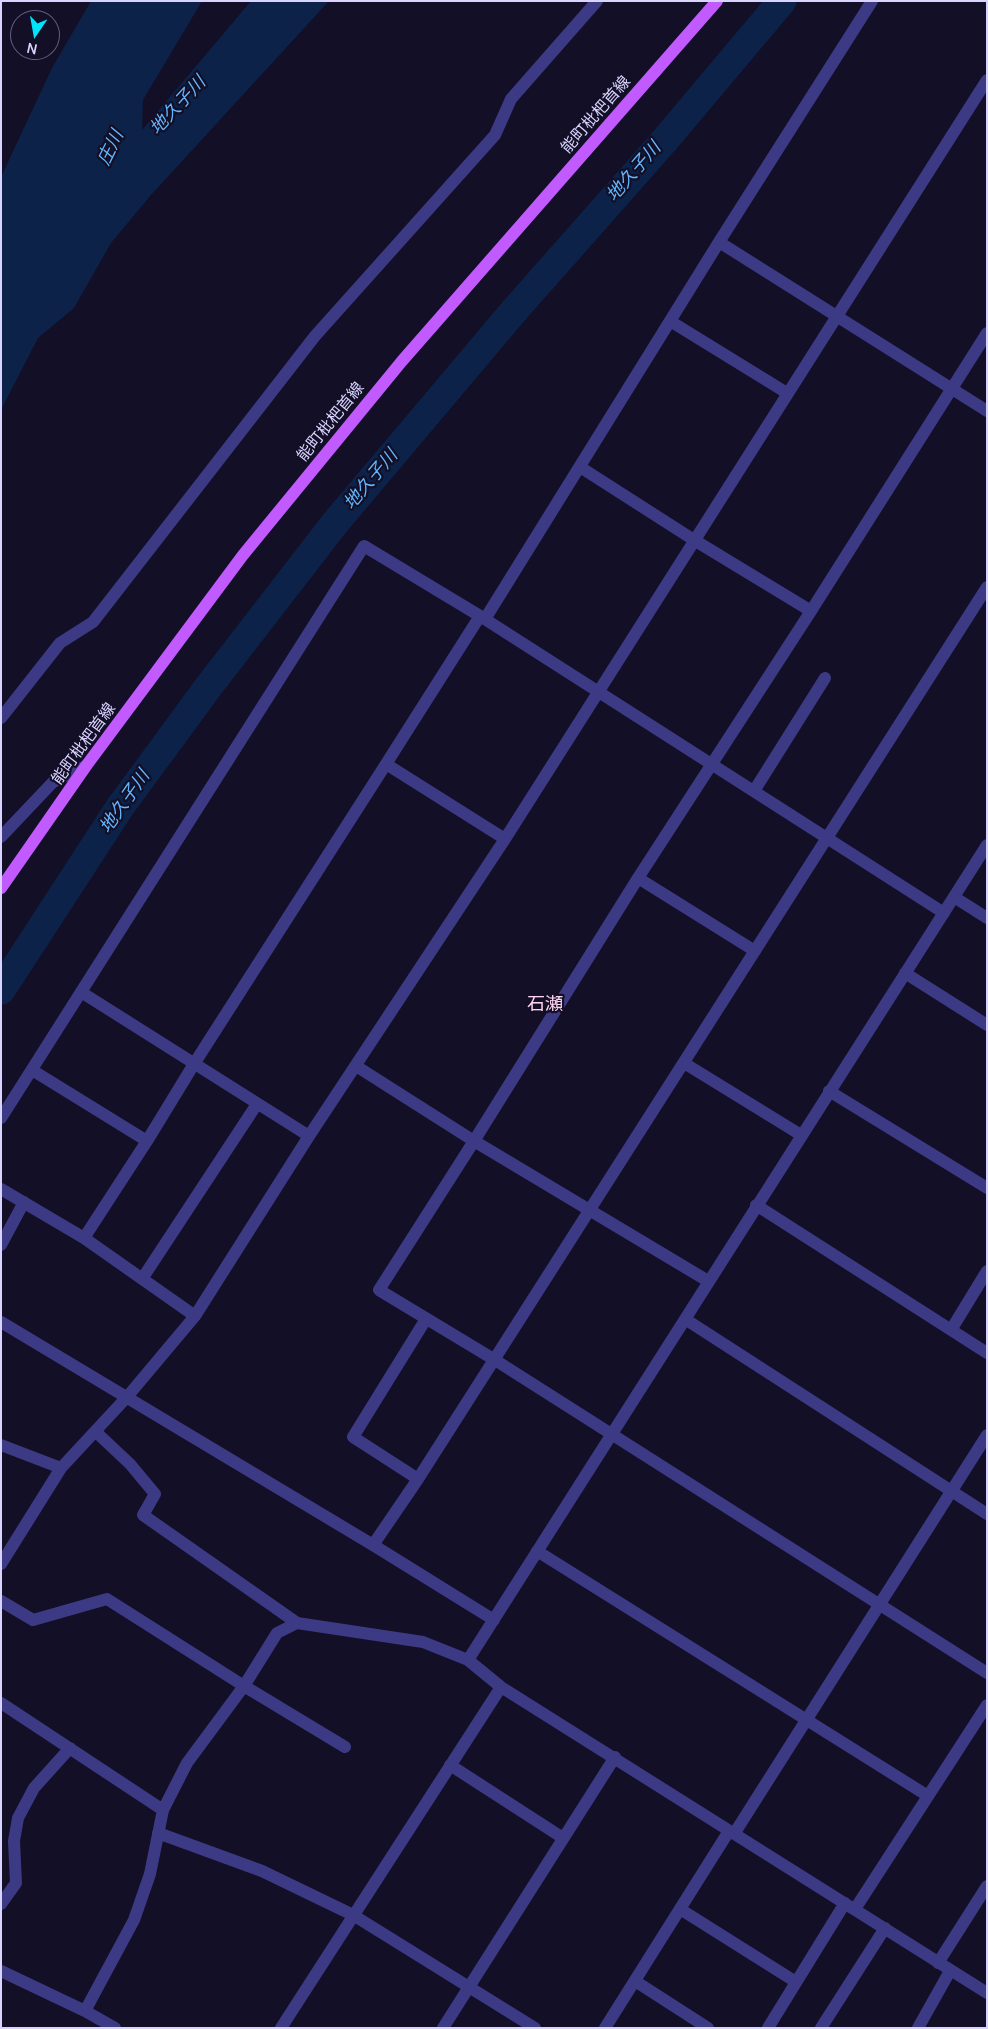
<!DOCTYPE html>
<meta charset="utf-8">
<style>
body{margin:0}
#map{position:relative;width:988px;height:2029px;overflow:hidden;background:#130f26;font-family:Manrope,sans-serif}
canvas{display:block}
.frame{position:absolute;inset:0;border:2px solid #d9d4ff;pointer-events:none}
.north{position:absolute;left:10px;top:10px;width:50px;height:50px;box-sizing:border-box;background:#130f26;border:1px solid #625e7d;border-radius:50%;rotate:192deg;font-size:14px;font-weight:700;line-height:20px;text-align:center;color:#d9d4ff}
.north::after{content:'';display:block;margin:auto;width:18px;height:22px;background:#00e5ff;clip-path:polygon(50% 0,100% 100%,50% 72%,0 100%)}
</style>
<div id="map">
<canvas width="988" height="2029"></canvas>
<div class="frame"></div>
<div class="north">N</div>
</div>
<script>
const g = document.querySelector('canvas').getContext('2d');
g.lineJoin = 'round';
function paint(path, color) {
  g.fillStyle = color;
  g.fill(path, 'evenodd');
}
function strokePath(path, color, width, dash) {
  g.strokeStyle = color;
  g.lineWidth = width;
  g.lineCap = dash ? 'butt' : 'round';
  g.setLineDash(dash || []);
  g.stroke(path);
}
function label(font, color, halo, rows, align = 'center') {
  g.font = font + ' Manrope,"Noto Sans JP",sans-serif';
  g.lineWidth = 4.5;
  g.setLineDash([]);
  g.textBaseline = 'middle';
  g.strokeStyle = halo;
  g.fillStyle = color;
  for (const [text, x, y, turn = 0] of rows) {
    g.save();
    g.translate(x, y);
    g.rotate((+turn || 0) * Math.PI / 180);
    g.textAlign = isNaN(turn) ? turn : align;
    if (halo) g.strokeText(text, 0, 0);
    g.fillText(text, 0, 0);
    g.restore();
  }
}
const water = new Path2D(`
 M91,1h111l-59,99 -1,30 109,-129h78l-178,194 -40,48 -37,65 -36,30 -37,72v-233l51,-109z`);
const river = new Path2D(`
 M1,990l119,-183 89,-121 126,-163 178,-211 152,-172 117,-139`);
const minor = new Path2D(`
 M719,242l268,169
 M670,321l117,72
 M580,467l114,73 117,71
 M480,616l-94,148 119,75
 M485,619l234,-377 153,-241
 M1,718l59,-75 33,-21 222,-286 180,-201 16,-36 86,-98
 M754,791l71,-113
 M1,837l52,-55 33,-16
 M638,878l-164,263 -95,149 116,70 492,313
 M954,897l33,21
 M755,951l-117,-73 173,-267 176,-278
 M905,973l82,52
 M81,992l228,144
 M684,1063l117,72
 M356,1066l118,75 234,140
 M32,1070l115,71
 M829,1091l158,97
 M1,1118l363,-572 116,70 464,297
 M1,1189l83,49 111,78
 M756,1205l231,148
 M84,1238l63,-97 47,-77 192,-300
 M1,1245l23,-43
 M142,1279l115,-175
 M685,1319l302,195
 M1,1322l372,223 121,75
 M951,1330l36,-59
 M96,1432l34,32 25,30 -12,21 154,108
 M1,1445l60,23
 M418,1479l-65,-42 73,-118
 M373,1545l45,-66 569,-892
 M537,1551l391,245
 M1,1564l60,-96 66,-71 68,-81 114,-180 196,-297 482,-759
 M1,1601l32,19 74,-21 137,87 101,61
 M468,1660l519,-815
 M1,1703l162,107
 M450,1765l113,73
 M158,1833l104,38 91,44 182,113
 M734,1834l253,-399
 M1,1904l15,-21 -2,-42 4,-23 16,-30 36,-40
 M680,1909l116,73
 M855,1909l132,-204
 M938,1963l49,-77
 M1,1971l84,40 30,17
 M635,1981l73,47
 M85,2011l49,-91 16,-46 13,-64 24,-47 57,-77 33,-53 20,-10 126,19 45,18 33,27 486,306
 M281,2028l220,-341
 M443,2028l172,-271
 M605,2028l124,-197
 M768,2028l77,-125
 M821,2028l64,-100
 M918,2028l32,-57`);
const major = new Path2D(`
 M1,888l85,-122 157,-211 159,-194 315,-360`);
const streetNames = [
 ["能町枇杷首線",596,115,-49],
 ["能町枇杷首線",331,422,-51],
 ["能町枇杷首線",84,744,-54]
];
const waterNames = [
 ["地久子川",178,106,-47],
 ["庄川",111,148,-64],
 ["地久子川",634,172,-49],
 ["地久子川",371,480,-50],
 ["地久子川",125,802,-55]
];
const neighbourhoodNames = [
 ["石瀬",545,1005]
];
paint(water, '#0c2248');
strokePath(river, '#0c2248', 29);
strokePath(minor, '#3d3a85', 12);
strokePath(major, '#c25bff', 12);
label('16px', '#d9d4ff', '#130f26', streetNames);
label('italic 18px', '#62b6ff', '#130f26', waterNames);
label('18px', '#ffd6f0', '#130f26', neighbourhoodNames);
</script>
